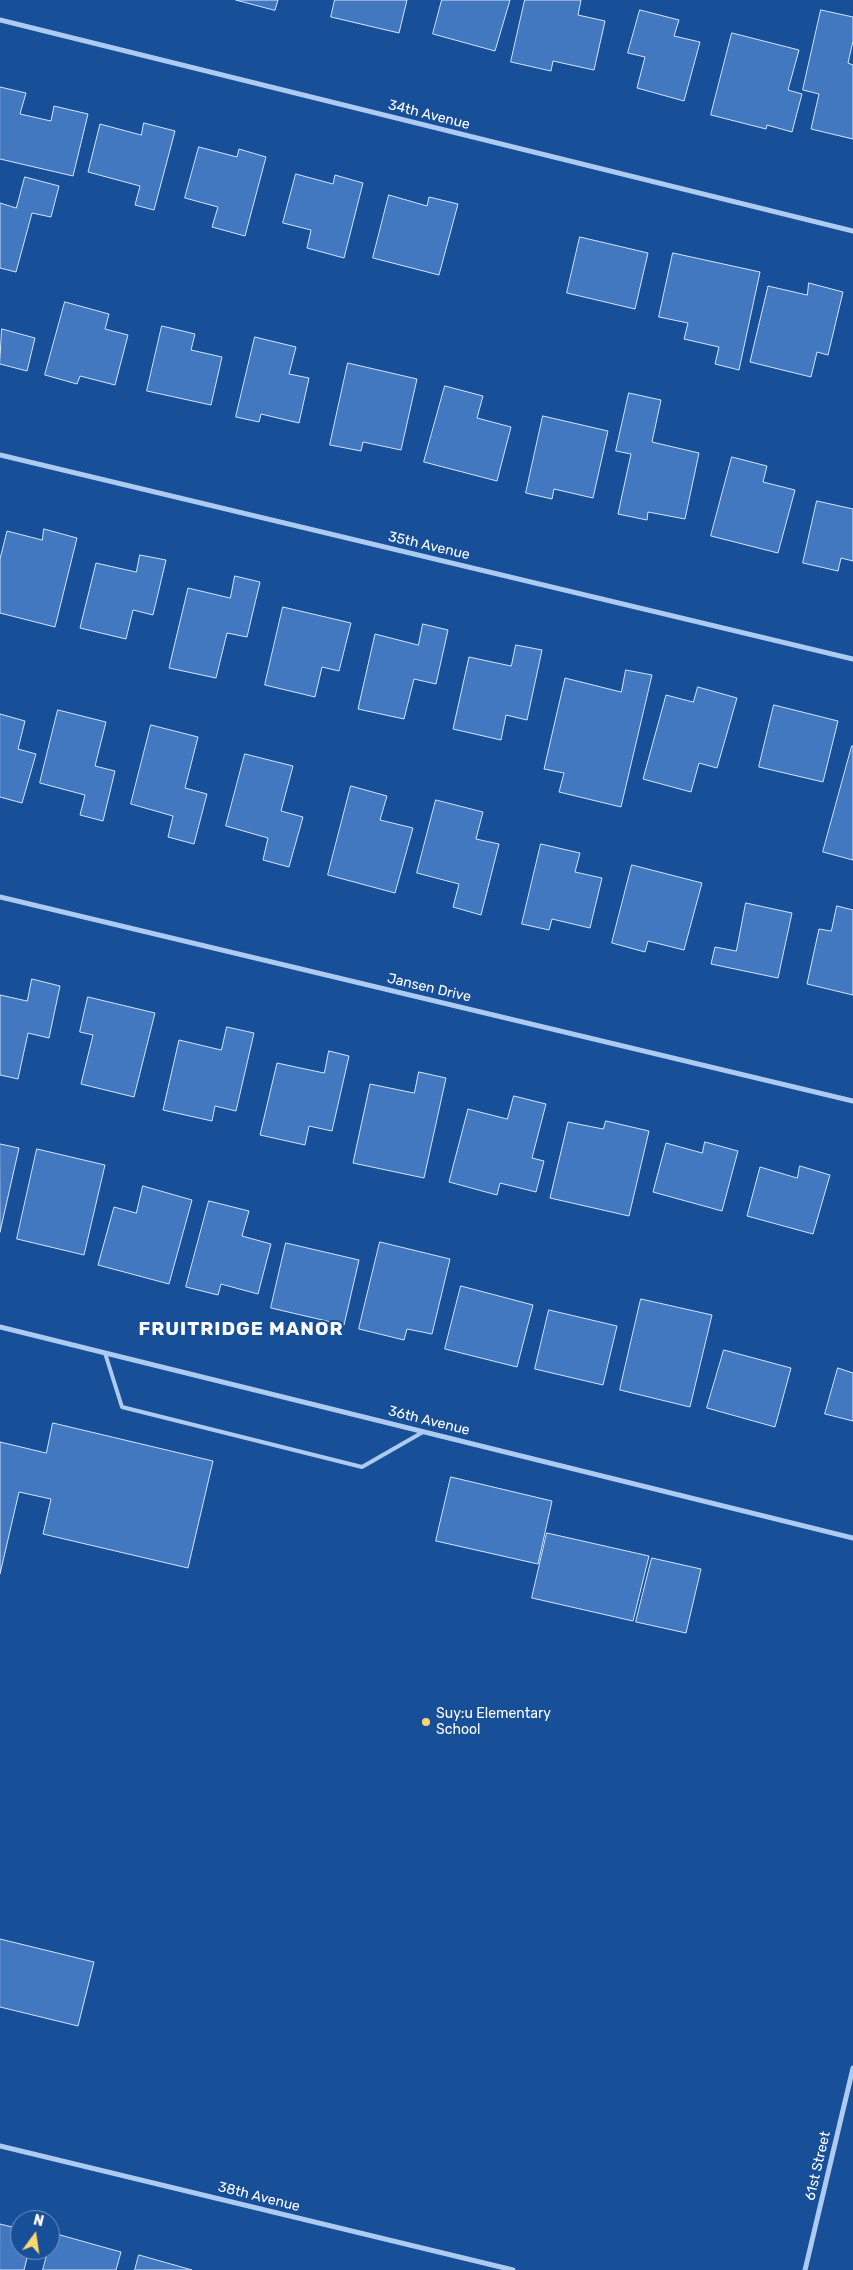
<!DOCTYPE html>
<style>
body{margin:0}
#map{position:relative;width:853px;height:2270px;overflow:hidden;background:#184f99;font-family:Rubik,sans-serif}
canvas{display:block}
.north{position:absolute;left:10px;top:2210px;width:50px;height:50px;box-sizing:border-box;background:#184f99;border:1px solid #7495c2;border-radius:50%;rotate:14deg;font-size:14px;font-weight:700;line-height:20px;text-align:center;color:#fff}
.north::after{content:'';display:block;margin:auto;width:18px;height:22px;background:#ffd66d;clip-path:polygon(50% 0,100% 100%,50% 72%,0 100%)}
</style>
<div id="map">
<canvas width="853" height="2270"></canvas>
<div class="north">N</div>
</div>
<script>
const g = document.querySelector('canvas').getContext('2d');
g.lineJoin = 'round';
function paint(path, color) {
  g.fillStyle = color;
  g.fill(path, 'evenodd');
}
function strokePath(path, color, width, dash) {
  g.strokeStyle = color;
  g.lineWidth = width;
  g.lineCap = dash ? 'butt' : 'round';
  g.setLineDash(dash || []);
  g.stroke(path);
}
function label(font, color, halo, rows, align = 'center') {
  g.font = font + ' Rubik,sans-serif';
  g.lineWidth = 4;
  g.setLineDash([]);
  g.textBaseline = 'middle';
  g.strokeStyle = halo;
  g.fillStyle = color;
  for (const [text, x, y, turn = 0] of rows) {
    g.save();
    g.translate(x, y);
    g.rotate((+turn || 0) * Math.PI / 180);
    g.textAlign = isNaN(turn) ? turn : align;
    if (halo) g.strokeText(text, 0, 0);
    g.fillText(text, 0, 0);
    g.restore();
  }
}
const building = new Path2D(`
 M236,0h42l-3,10z
 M335,0h72l-8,33 -68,-16z
 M442,0h68l-15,51 -62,-17z
 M525,0h56l-3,15 27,6 -11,49 -41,-9 -2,10 -40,-9z
 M640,10l39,10 -5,16 26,6 -16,59 -47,-13 8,-31 -17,-4z
 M821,10l32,7v24l-5,22 5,2v74l-42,-10 8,-35 -16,-4z
 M732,33l67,17 -11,40 14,4 -10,38 -25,-7 -1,4 -55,-14z
 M0,87l26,6 -6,21 31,7 3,-15 34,8 -15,62 -73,-17z
 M144,123l31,8 -21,79 -19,-5 5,-19 -52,-14 12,-48 41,11z
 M199,147l38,10 2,-8 27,8 -21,79 -33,-9 6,-20 -33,-9z
 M296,174l37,10 2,-9 28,8 -19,75 -37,-10 4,-18 -28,-7z
 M25,177l34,9 -8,31 -19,-4 -16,59 -16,-4v-65l16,5z
 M389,195l38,11 2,-9 29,7 -19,71 -66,-17z
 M580,237l68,16 -13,56 -68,-16z
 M673,253l87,19 -21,98 -24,-6 4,-17 -35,-8 4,-16 -29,-6z
 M809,283l34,9 -15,63 -11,-3 -6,25 -61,-15 18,-76 39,9z
 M65,302l44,12 -4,15 23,6 -13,50 -35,-9 -3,8 -32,-9z
 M162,326l33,8 -4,16 31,7 -11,48 -64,-14z
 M2,329l33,9 -8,33 -27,-7z
 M255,337l41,10 -7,27 20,4 -10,45 -38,-9 -2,8 -23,-5z
 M348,363l69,16 -16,71 -38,-8 -2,9 -31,-6z
 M445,386l38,10 -6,22 34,9 -14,54 -73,-19z
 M629,393l32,7 -9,42 47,11 -14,66 -37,-7 -1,8 -29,-6 13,-60 -15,-3z
 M543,416l65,15 -15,67 -39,-9 -2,10 -26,-6z
 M732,457l35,9 -4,16 32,8 -17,63 -67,-17z
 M817,501l36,8v52l-12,-3 -3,13 -35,-8z
 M44,529l33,9 -22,89 -55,-14v-54l7,-28 35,9z
 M140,555l26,5 -13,55 -20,-5 -7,29 -46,-11 16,-65 40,9z
 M235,576l25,6 -13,55 -20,-4 -11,45 -47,-10 19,-80 42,10z
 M283,607l68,16 -12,48 -17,-4 -7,30 -50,-12z
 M423,624l25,6 -12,54 -22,-5 -10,40 -46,-10 17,-75 43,11z
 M516,645l26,5 -15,70 -21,-5 -5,25 -48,-11 16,-72 42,9z
 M626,670l26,5 -31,132 -62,-15 5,-19 -20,-4 21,-91 56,14z
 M698,687l39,11 -20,70 -18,-5 -8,29 -48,-13 23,-84 27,7z
 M774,705l64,16 -15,61 -64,-15z
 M58,710l48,12 -11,44 20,5 -12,50 -23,-6 5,-20 -45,-12z
 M0,714l25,7 -7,28 18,5 -14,49 -22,-6z
 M151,725l47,12 -13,51 22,6 -13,50 -26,-7 5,-21 -42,-12z
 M852,746h1v114l-30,-8z
 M245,754l48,12 -12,45 22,6 -14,50 -26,-7 5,-22 -42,-12z
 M351,786l36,10 -7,24 33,8 -18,65 -67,-18z
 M436,800l47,12 -7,27 23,5 -18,71 -28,-8 6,-23 -42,-11z
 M541,844l39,9 -5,19 27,6 -12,50 -38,-9 -3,11 -27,-6z
 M632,865l70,18 -18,67 -36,-9 -3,11 -33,-9z
 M746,903l46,10 -14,65 -67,-14 4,-17 21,4z
 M837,906l16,4v85l-46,-11 12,-55 12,2z
 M32,979l28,7 -11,52 -21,-5 -10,46 -18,-4v-80l27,6z
 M88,997l67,16 -21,84 -53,-13 12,-49 -13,-3z
 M227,1027l27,6 -18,78 -21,-5 -3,15 -49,-11 16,-70 42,10z
 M329,1051l20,5 -17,75 -23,-5 -4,19 -45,-10 17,-72 47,10z
 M419,1072l27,6 -22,100 -71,-15 17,-79 44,9z
 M514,1096l32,8 -14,54 12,3 -8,31 -36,-9 -3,12 -48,-13 19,-73 39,10z
 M606,1121l43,10 -20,85 -79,-18 18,-76 35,7z
 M705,1142l33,9 -16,60 -69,-19 13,-49 36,10z
 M0,1144l19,4 -19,84z
 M37,1149l68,16 -21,90 -67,-16z
 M800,1166l30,9 -17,59 -66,-18 13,-49 37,11z
 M143,1186l49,14 -23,84 -71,-19 16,-58 22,6z
 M209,1201l40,10 -7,25 29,8 -13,50 -37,-10 -3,11 -32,-8z
 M380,1242l70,17 -18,75 -25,-5 -3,11 -45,-11z
 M286,1243l73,17 -15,65 -73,-17z
 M461,1286l72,19 -16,62 -72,-18z
 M641,1299l71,16 -22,92 -70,-17z
 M549,1310l68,16 -14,59 -68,-16z
 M724,1350l67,18 -16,59 -68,-19z
 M838,1368l15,5v48l-28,-7z
 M53,1423l160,38 -25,107 -145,-34 8,-35 -32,-7 -19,82v-132l46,11z
 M451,1477l101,24 -14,63 -102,-23z
 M547,1533l102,23 -16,65 -101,-23z
 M652,1558l49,11 -15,64 -50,-11z
 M0,1939l94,23 -16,64 -78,-19z
 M0,2224l20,5v21h9l-5,20h-24z
 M53,2233l68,19 -5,18h-73z
 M139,2255l53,15h-57z`);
const lane = new Path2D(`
 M105,1353l17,54 240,60 61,-35`);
const street = new Path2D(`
 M0,20l853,211
 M0,455l853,204
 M0,897l853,204
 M0,1327l853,211
 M0,2146l513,124
 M805,2270l48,-202`);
const markers = [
 [426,1722,5,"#ffd66d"]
];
const streetNames = [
 ["34th Avenue",429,115,14],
 ["35th Avenue",429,546,13],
 ["Jansen Drive",429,988,13],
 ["36th Avenue",429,1421,14],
 ["61st Street",818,2166,-77],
 ["38th Avenue",259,2197,14]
];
const poiNames = [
 ["Suy:u Elementary",436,1714],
 ["School",436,1730]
];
const districtNames = [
 ["FRUITRIDGE MANOR",241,1330]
];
paint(building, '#4178c0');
strokePath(building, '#d4e6fc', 1);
strokePath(lane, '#adcbf1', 4);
strokePath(street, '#adcbf1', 5);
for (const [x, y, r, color] of markers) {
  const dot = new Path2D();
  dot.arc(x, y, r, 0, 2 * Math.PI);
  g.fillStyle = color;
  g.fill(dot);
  strokePath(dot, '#184f99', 2);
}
label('14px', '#fff', '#184f99', streetNames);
label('14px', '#fff', '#184f99', poiNames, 'left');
g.letterSpacing = '1px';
label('bold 19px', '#fff', '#184f99', districtNames);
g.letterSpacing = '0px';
</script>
